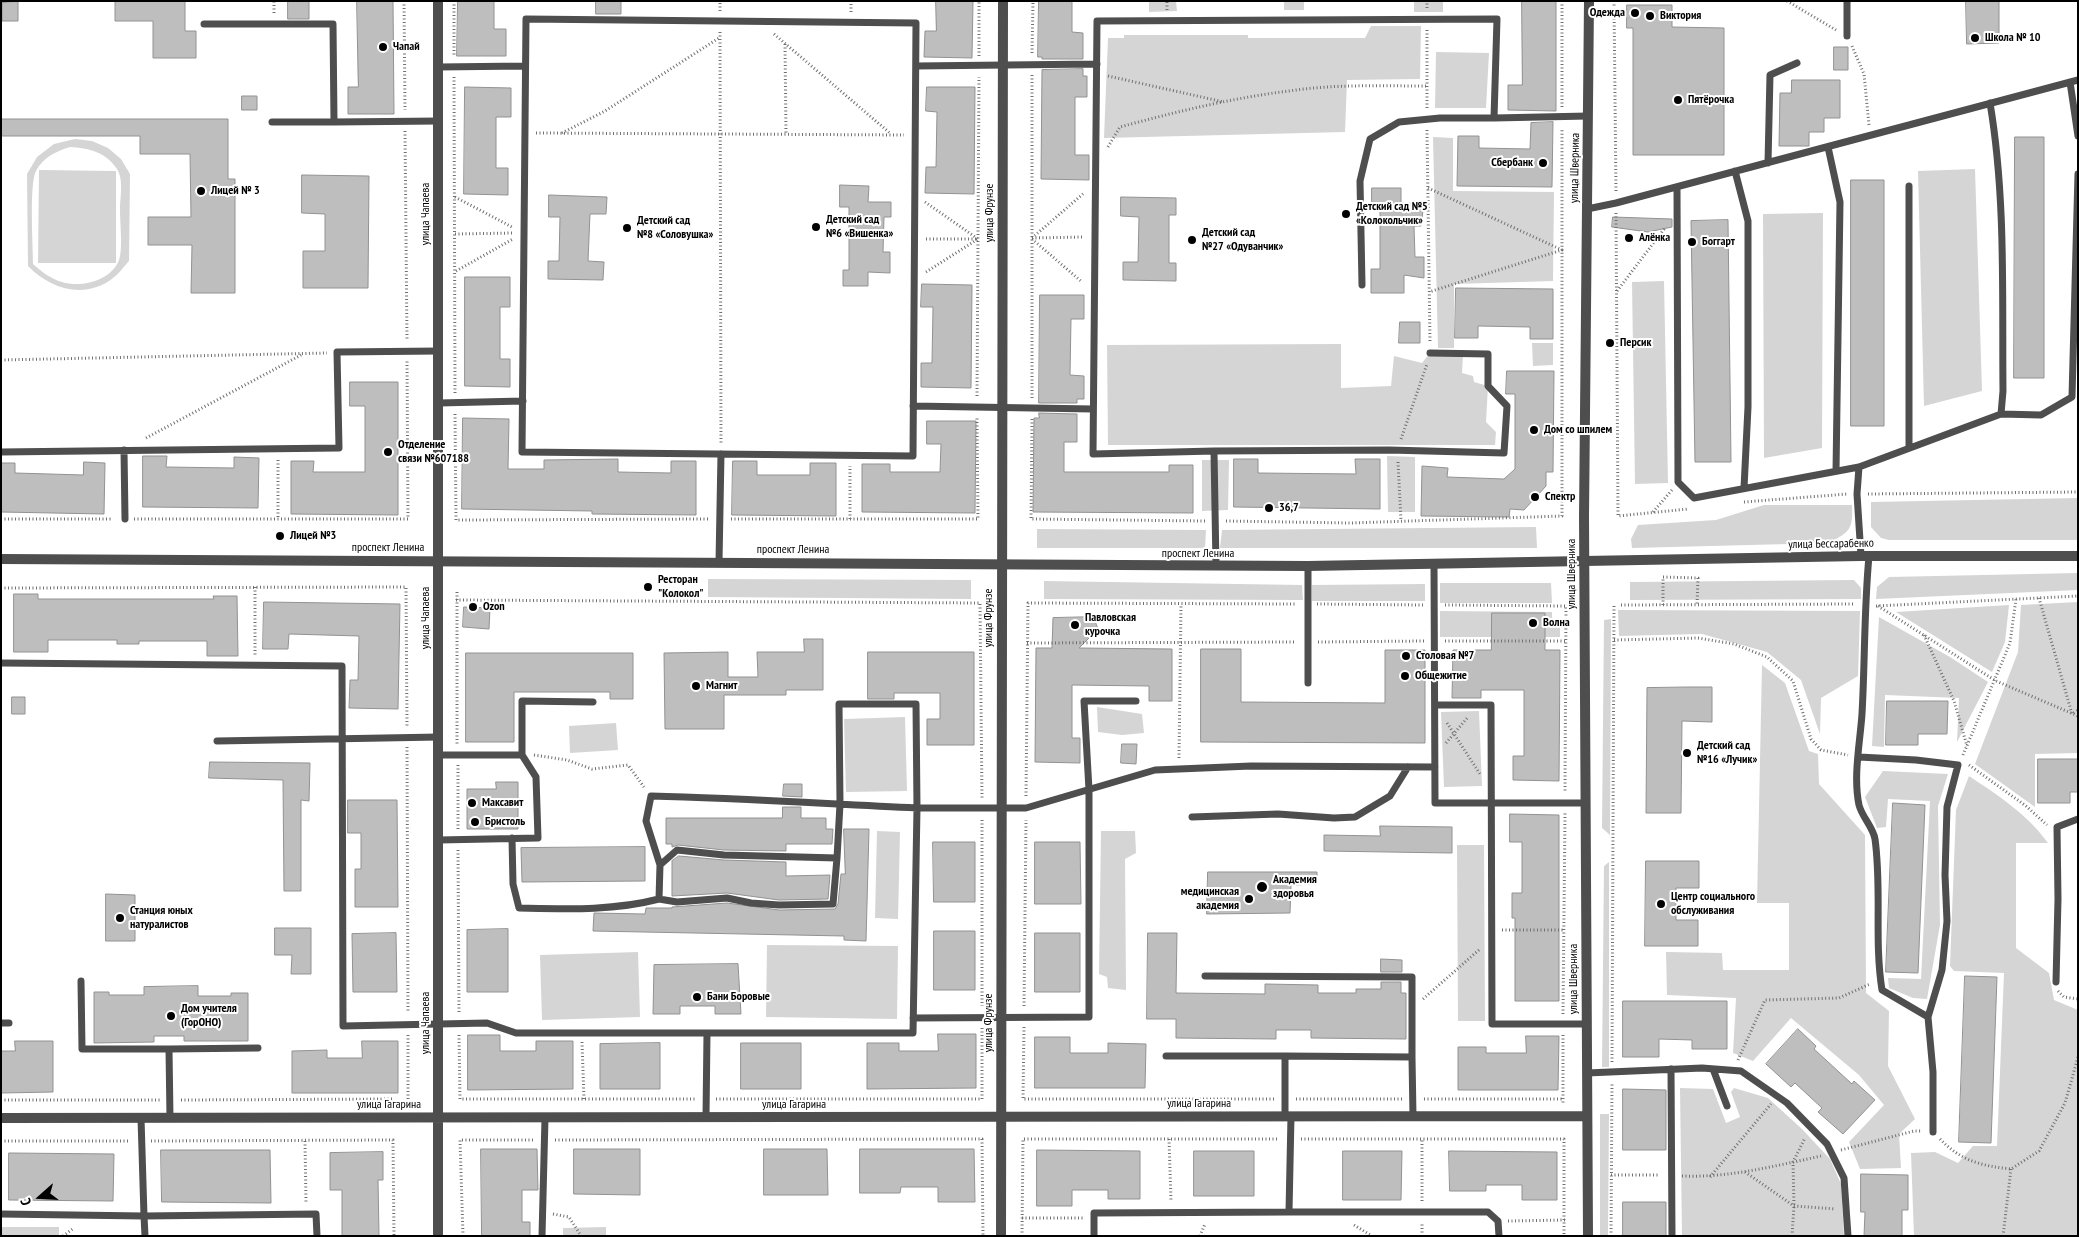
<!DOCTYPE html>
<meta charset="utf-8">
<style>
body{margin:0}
#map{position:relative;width:2079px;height:1237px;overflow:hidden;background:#fff;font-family:"PT Sans Narrow",sans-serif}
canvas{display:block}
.frame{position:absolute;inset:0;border:2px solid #000;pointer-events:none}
.north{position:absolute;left:15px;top:1172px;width:50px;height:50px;-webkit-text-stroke:4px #fff;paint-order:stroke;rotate:251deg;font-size:14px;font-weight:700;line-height:20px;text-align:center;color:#000}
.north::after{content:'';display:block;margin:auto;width:18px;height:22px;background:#000;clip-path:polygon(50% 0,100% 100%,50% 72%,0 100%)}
</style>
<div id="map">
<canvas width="2079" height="1237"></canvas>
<div class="frame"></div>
<div class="north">С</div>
</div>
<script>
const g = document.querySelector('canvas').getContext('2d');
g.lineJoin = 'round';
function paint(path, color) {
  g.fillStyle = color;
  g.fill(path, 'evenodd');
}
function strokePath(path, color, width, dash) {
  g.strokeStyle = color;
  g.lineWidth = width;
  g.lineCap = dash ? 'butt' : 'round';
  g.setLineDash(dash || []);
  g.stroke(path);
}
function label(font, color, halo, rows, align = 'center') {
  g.font = font + ' "PT Sans Narrow",sans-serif';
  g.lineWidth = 4;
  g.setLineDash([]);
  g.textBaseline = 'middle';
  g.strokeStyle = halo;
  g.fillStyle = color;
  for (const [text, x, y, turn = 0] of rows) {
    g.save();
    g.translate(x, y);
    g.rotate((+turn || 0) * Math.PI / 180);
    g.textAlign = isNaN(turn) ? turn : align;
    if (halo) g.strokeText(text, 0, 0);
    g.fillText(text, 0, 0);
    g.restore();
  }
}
const green = new Path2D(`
 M1149,1h27l1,10 -28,1z
 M1284,1h20v9h-20z
 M1414,1h29v11h-29z
 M1371,26h50l-1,53 -73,1 -2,52 -241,6 4,-100h16v-3h124v3h117z
 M1436,52l53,1 -3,55h-51z
 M1433,137l20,1v53l101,1 -1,89 -99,3v64h-16z
 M75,139l17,2 16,7 13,11 9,15 -1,87c-5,5 -10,13 -16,17 -28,22 -63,11 -85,-12l-1,-92 10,-17 17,-13zM70,147c18,1 36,5 47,22 7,11 3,29 3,41 0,13 3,40 -1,50 -8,21 -38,28 -57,22 -11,-3 -20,-10 -29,-18 0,-19 -4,-80 3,-93 7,-14 21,-20 34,-24z
 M1975,169l7,222 -58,15 -6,-235z
 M39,170l77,1v92h-78z
 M1823,213l-1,235 -58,10 -1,-244z
 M1664,281l4,202 -33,1 -3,-202z
 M1532,343h21v22l-20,1z
 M1341,344v44l50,-2 3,-30 28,7 8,-10 33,1 -1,19 11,3 1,6 14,4 -2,36 10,10 -1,13h-387l-1,-100z
 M1387,456l28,1v55h-27z
 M1202,460h27l-1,50 -26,1z
 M2078,498v42h-189l-8,-2 -10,-11v-25z
 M1764,505h88c1,25 -2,27 -24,38l-196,5 -1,-9 7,-14 78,-5z
 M1536,527l1,21h-317l2,-18z
 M1037,529l169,1 -1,18h-168z
 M2078,573v17l-202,9 1,-12 12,-10z
 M708,579l263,1v19l-263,-2z
 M1854,580l7,8v11l-231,1v-18z
 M1044,581l258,4 1,15 -259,-1z
 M1440,583h111l1,20h-112z
 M1425,584v17h-113v-16z
 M2078,602v151l-43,1v53l-60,-43 43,-112 3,-47z
 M2009,605l-4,37 -13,30 -96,-60z
 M1618,610l242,1 -2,65 -37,22 -1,36 -19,-54 -34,-28 -65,-18 -83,2z
 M1440,611l112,1v8l8,1v16h-120z
 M1879,617l71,40 38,25 -31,60 2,-44 -74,-3 -1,52 -12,-1z
 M1611,619l-1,216 -8,-7 2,-208z
 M1762,665l23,18 24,68 9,3 1,30 46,51 1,158 23,18 -1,55 27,53 -16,15 2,34 -41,1 -11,-27 35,-37 -25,-30 -68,-57 -38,43 -20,-8 3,-55 -69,-3 -1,-43 56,1 1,17h66v-67h-32z
 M1097,707l45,7 2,19 -22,2 -24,-3z
 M1479,711l3,75 -38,1 -3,-75z
 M905,717l2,74 -61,1 -2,-73z
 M616,723l2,27 -48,3 -1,-27z
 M1883,771l65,3 -10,32 2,119 -13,74 -14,-1 -24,-10 -1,-10 33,1 9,-178 -42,-2 -2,28 -9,1 -12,-31z
 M1969,776c30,20 58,38 79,67h-32v105l33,25 5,27 24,10v226h-164l-3,-83 24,-1 23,11 15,-17h24l7,-173 -50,-2 -4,-5 6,-156z
 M877,831l23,1 -2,87 -23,-1z
 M1101,831h34l1,22 -11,6 1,131 -18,-2 -1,-11 -8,-3z
 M1457,845h27l1,176h-27z
 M1609,862v205h-7l2,-201z
 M767,945l131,1 -1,73 -131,-2z
 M638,952l2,65 -98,3 -2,-65z
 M1680,1088l33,1 13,34 14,-6 -9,-25 3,-4 34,10 34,31 28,30 11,25 3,52h-162z
 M1600,1114h9l-1,122h-8z
 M1,1227h58v9h-58z
 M606,1227v9h-43v-8z`);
const building = new Path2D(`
 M152,1h33v30h11v27h-43v-37h-38v-19z
 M288,1h21v18h-21z
 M357,1h36l1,113h-46v-27h10z
 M458,1h36v28h12v27h-49z
 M596,1h25v13h-25z
 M936,1h37l-1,57 -48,-1 1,-26h11z
 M1039,1h33v31l11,1v26h-41v-2h-4z
 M1522,1h34v110l-48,-1v-25h14z
 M1966,1h33v42l-32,1z
 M18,2v19h-16v-18z
 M1627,5h45v22l52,1v127h-91v-127h-6z
 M1834,47h14v23h-14z
 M1083,69v7h4v21h-12v58h14v25l-48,-1 1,-109z
 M1792,80h48v38h-16v14h-15v14h-30l1,-53h11z
 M465,87l46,1v29h-15v51h12v27l-44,-1z
 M927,87h48l-1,107 -49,-1 1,-26h10l1,-55 -11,-1z
 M242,96h15v14h-15z
 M1,119h227v60h7v114h-44l1,-48h-44v-28h43l-1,-63h-50v-18h-139z
 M1553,122l-1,65 -95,-1 1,-50h21v12l51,1 1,-26z
 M2015,137h29v241h-30z
 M302,175l67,1 -1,112h-65v-37h22v-37l-23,-1z
 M1851,180h33v246h-33z
 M840,185l29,1 -1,16h23v15h-7l-1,35h7v21l-22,-1v14h-25v-16h6v-63h-9z
 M1372,188h29v15h23l-3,23h-7l1,31h9v21l-20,-3v18h-33v-24h9v-60h-8z
 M549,195l58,2 -1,17h-16l-2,47 16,1 -1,18 -55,-1v-18h11l1,-44h-11z
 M1121,197l55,1v17h-7v48h7v18l-53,-1v-18h15l1,-45 -18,-1z
 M1613,217l59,2v8l-24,5 -36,-5z
 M1728,220l3,242h-36l-4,-241z
 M465,277h45v30h-10v52h10v28l-45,-1z
 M922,284l50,1 -1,103 -50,-1v-24h11l1,-56h-12z
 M1456,288l97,1v50h-23v-12l-52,-1v12h-23z
 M1040,295h44v24h-13l-1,56 14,1v23h-7v4h-38z
 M1400,322h20v21h-21z
 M1507,371h47l-1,101h-7v14l-22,24 -14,-1 -1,8 -88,-1 1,-50 26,2 -1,9 57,2 11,-10v-75h-9z
 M350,382h48v133l-107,-1v-53h23l-1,11h52v-66h-15z
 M1039,413l38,1v28h-13v30h105v-7h24v48l-160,-1 1,-94h5z
 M463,418l46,1 -1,50h36v-9l74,-1v13l53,1v-12h25v54l-104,-1v-3l-130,-2z
 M927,421h49l-1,92 -113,-1v-48h28v8h50l1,-28h-14z
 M143,456h24l-1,11 68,1v-11l25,1 -1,50 -115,-1z
 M1234,459h24v14l98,1 -1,-15h25v50l-146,-2z
 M733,461h24v14h53v-12h26v53l-104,-1z
 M84,462l21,1 -1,51 -103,-2v-49h14v10l68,2z
 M14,594h24v5h176l-1,-3h24l1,60h-31v-15h-68v3h-22v-4h-69v12h-34z
 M264,602l136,2 -2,105 -49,-1 1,-28h8l1,-44 -70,-2 -1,15h-25z
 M464,607l26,1 -1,21 -26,-2z
 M1492,613h53v37h15l-1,131 -46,-1v-24h11v-66h-43v8h-29l1,-48h38z
 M1085,617l10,4 3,8 -19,19 93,1v52h-23v-15l-77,-1v53h8v25l-45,-1 1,-114h16l1,-30z
 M804,639h19v51h-37v5h-62v34h-59l-1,-76 64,-1v25h30l-1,-25h47z
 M1201,649h40v53l144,1v-53h40v93l-224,-1z
 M868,652h106v93h-47v-26h13v-26h-46v6h-26z
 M466,653h167v46h-23v-7h-96v50h-48z
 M1687,687h25v35l-30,-1 -1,92h-35l1,-125z
 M12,697h13v17h-13z
 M1887,701h61l-1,33h-29v11h-32z
 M1122,744h15l-1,20 -15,-1z
 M2038,759h40v33h-8v11h-32z
 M210,762l100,1 -1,38 -8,-1v91h-17l-1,-111 -74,-2z
 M496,782h22v47h-51v-40h29z
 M784,784h18v13l-19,-1z
 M348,800h49l1,107h-43v-38h6v-36h-13z
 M1893,803l32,2 -7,168 -32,-1z
 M783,807h18v11h25v11h7l-1,15h-46v7l-62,-1 -46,-5 -6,2v-3h-6v-26h116z
 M1510,814l49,1v186h-44v-83h-3v-25h10v-51h-12z
 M1380,826l72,1v26l-128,-2v-16l56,1z
 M844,829h25l-3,112 -22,-1v-4l-251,-5 1,-18 51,1 1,-6h26v-1l55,-4 52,7 56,-1 3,-5 3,-30h4z
 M933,842h42v60h-41z
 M1035,842h45l1,62h-46z
 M645,847v34l-123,1 -1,-34z
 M679,856l45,4 62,2v14l44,-1 -2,24 -49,1 -52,-7 -55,3v-35z
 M1646,861h53v27h-23v32h22v26h-53z
 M1208,872h109v12l-26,1 -1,28 -83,1z
 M106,894l29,1v46h-29z
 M275,928h36v46h-20l1,-19h-17z
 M508,929v63h-41v-62z
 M934,931h41v59h-41z
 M396,933l1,59h-44l-1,-58z
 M1035,933h45v59h-45z
 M1148,933h29l-1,60 89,1v-10l53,1v8h38v-4h25v-7h20v11h5v46l-95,-1v-8h-35v9l-100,-1v-19h-29z
 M1381,959l21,1v12h-21z
 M738,964l3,50h-26v-8h-35v8h-27l1,-49z
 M1965,976l32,1 -6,166 -32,-1z
 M198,986v10h33v-3h17v48h-64v-5h-30v6l-60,1v-51h15v3h35v-8z
 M1623,1001h104v48h-35v-9l-33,-1v18h-36z
 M1798,1029l18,17 -2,3 38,35 2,-3 21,19 -32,34 -25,-22 4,-4 -27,-25 -4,4 -25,-23z
 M938,1034h38v54l-109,1v-46h32v8h39z
 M468,1035h32v16h36v-10h37v48l-105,1z
 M1526,1036h33l-1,54h-100v-43h28v6h40z
 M1035,1037h35v16h38v-10l38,1 -1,44h-110z
 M15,1041h38v51l-52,1v-42h14z
 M362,1041h36v52h-106v-42l35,-1v8h35z
 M660,1043v46h-60v-45z
 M741,1043h60v46h-60z
 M1623,1089l43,1v60h-43z
 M481,1149h56l1,41h-16v32h8v14h-48z
 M574,1149h66v46l-66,-1z
 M764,1149h63l1,46h-64z
 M860,1149h114l1,53h-37v-15h-37l-1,6h-40z
 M161,1150h109l1,53 -109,-1z
 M1037,1150l103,1v48h-32v-9h-36v16h-35z
 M1194,1151h60v45h-60z
 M1343,1151h59l-1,49h-58z
 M1449,1151l108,1v48h-35v-15h-36v6h-36z
 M383,1152v28h-5l1,56h-37v-46h-12v-37z
 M9,1153l105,1 -1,47 -104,-1z
 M1861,1174l47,1v35h-6v26h-38l1,-24h-4z
 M1623,1202h43v34h-43z`);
const path = new Path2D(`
 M404,1l1,109
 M454,1v55
 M1562,1v106
 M1614,1l2,191
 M1787,1l49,29
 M1427,8v-7
 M1167,10v-9
 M720,11v-10
 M851,12v-11
 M274,13v-12
 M720,32l1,411
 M774,34l117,100
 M785,44l1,90
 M1852,46l12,28 5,51
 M1032,53l1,-52
 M979,56v-55
 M1108,76l116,26
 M454,77l1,316
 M1427,108v-78
 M1427,130l3,213
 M405,131l2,209
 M536,133l368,2
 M562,133l43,-22 114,-73
 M1108,147l12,-20c55,-15 112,-29 169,-36 45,-7 92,-5 138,-5
 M1428,188l134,62 -133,42
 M455,197l57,30
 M925,202l53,37
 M1616,213l2,303 70,-7
 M455,234l58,-1
 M1032,238l52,-45
 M1032,238l52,-1
 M926,239h51
 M1032,239l50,43
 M456,271l57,-32
 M926,272l52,-33
 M1617,291l48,-63
 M1,360l326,-7
 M977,396l2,-319
 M1032,398v-324
 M455,414l1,106 253,-1
 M1032,419l-1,100 174,2
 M146,438l157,-84
 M1401,439l26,-75
 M278,460v59
 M1398,462l3,59
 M1868,494l210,-2
 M1744,502l103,-8
 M1653,512l19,-22
 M1,519h112
 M134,519h274l-1,-158
 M731,519h247l-1,-102
 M850,519v-53
 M1226,521l124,2 212,-7v-388
 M255,587v68
 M1,588l405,-1 1,139
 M457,592v152
 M2039,598l33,116 6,-4
 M456,600l524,3 2,195
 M1317,604l107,1
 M1445,605l121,1 -1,185
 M1621,605l234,-1
 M1663,605v-28l35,1 -1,27
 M1876,606l202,-10
 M1878,606l118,75 82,35
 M1924,635l30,66 13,45
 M1614,640l84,-2 36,6 33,13 26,24 18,58 10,11 27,5
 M1445,641h122
 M1318,642l106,-1
 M1027,643l269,-1
 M1447,723l33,51
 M1446,743l22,-26
 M407,747l1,266
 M534,755l33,5 25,9 36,-4 16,22
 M1963,755l47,-112 6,-44
 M1179,758l2,-154
 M458,765v64
 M1969,765l57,41 21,19
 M1026,796l2,-193 268,1
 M982,820v186
 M458,850l1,164
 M1502,930h62
 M2058,991l6,6 14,2
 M1423,999l57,-50
 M1024,1006l2,-186
 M1563,1014l2,-201
 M1024,1027l-1,72h252
 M459,1035l1,64h235
 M1563,1035v69
 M582,1042l2,57
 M1738,1060l27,-60 74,-2 31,-14
 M1612,1062l2,-457
 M408,1099v-64
 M716,1099h266v-72
 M1296,1099h107
 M1424,1099h139
 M1,1100h159
 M181,1100l212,-1
 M1169,1139l2,62
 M1301,1139h263v97
 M1940,1139c21,22 42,27 71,30l28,-18 26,-48 13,-46
 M555,1140l427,-1 1,97
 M1,1141h129
 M151,1141l242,-1 1,96
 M305,1141l1,62
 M1841,1150l73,-19h8
 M1745,1172l49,34 41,3
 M1611,1175h49
 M1682,1176c47,2 92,-10 139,-20
 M1710,1177l61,-73
 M1422,1201v-62
 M553,1214l16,3 12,19
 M1022,1218h61
 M1508,1221l57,-1
 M1354,1225l18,11
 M63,1236l11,-8
 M463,1236l-3,-96h74
 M1022,1236l1,-97h256
 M1200,1236l5,-12
 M1422,1236v-14
 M1611,1236l1,-153
 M1792,1236l2,-30 -1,-44 12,-24
 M2003,1236l8,-67`);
const service = new Path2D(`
 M526,19l390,4 -3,433 -391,-4z
 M204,24h129l1,98 105,-1
 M1847,36v-35
 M916,66l181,-2
 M438,67l87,-1
 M2070,82l8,54
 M272,122h62
 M1828,147l12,55 -4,269
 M1768,163l2,-88 27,-12
 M1735,171l13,50v186l-4,81
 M1909,186v262
 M1677,187l1,295 16,16 165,-31 142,-53 2,-23c-1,-96 3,-193 -13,-288
 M1587,209l29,-6 462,-123
 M1362,285l-2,-104 10,-42 29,-17 41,-4h54
 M439,403l84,-2
 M913,406l180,3
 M2001,414l40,1 31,-18 6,-223
 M124,450l1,69
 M1214,451l-121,3 4,-433 400,-2 -3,99 94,-2
 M1,452l338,-4 -2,-96 102,-1
 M1859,467l-2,27 4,62
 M1869,556c-5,53 -4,105 -7,158 -2,29 -9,62 -3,91 3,12 14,22 16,34 7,50 -1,101 7,151l46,27
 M719,562l2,-108
 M1434,565l1,238h151
 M1216,566l-2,-115 175,-1 115,3 3,-47 -19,-20v-32l-58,-1
 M1,663l341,3 1,360 144,-3 29,10h397l4,-225h109l129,-38 96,-4 184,1
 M1308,683v-117
 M1435,705h56l1,319h95
 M217,741l222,-4
 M439,755h83v-54l71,1
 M1859,757l57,3 42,5 -11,42 -2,68 2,46 -5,49 -14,47 5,55v60
 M1192,817l86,-3 56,4 21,-1 35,-21 18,-29
 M512,838l1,46 6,24c47,1 94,3 140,-9
 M439,840l99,-2 -2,-61 -14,-22
 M660,865l-14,-44 5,-25c89,2 177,8 266,12l-1,-104h-77l1,100 -3,54 -113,-3 -47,-5 -17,15 -1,34 18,3 50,-4 24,5 28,2 54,-1 4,-46
 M1205,976l207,1v80l-127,-1v60
 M81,981l1,68h87
 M2056,982l2,-83 -1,-72 21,-8
 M913,1018l176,-1v-227l-5,-89h52
 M1,1023h8
 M1166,1056h119
 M1412,1057l1,59
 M1671,1069l1,167
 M1713,1069l14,37
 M1587,1073l115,-5 39,3 46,32 40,41 17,34 4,58
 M1291,1116l-2,96h199l10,9 1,15
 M706,1117l1,-84
 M170,1118l-1,-69 89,-1
 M1,1214l143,2 -3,-98
 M145,1236l-1,-20 172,-2 1,22
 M542,1236l3,-118
 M1094,1236v-23l195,-1`);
const minor = new Path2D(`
 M438,1v1235
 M1,1118l1586,-2
 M1001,1236l2,-1235
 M1588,1236l-4,-720 5,-515`);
const tertiary = new Path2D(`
 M1,559l1307,7 553,-10h217`);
const markers = [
 [1635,13,5,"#000"],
 [1650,16,5,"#000"],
 [1975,38,5,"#000"],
 [383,47,5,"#000"],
 [1678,100,5,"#000"],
 [1543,163,5,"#000"],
 [201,191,5,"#000"],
 [1346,214,5,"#000"],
 [816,227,5,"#000"],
 [627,228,5,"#000"],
 [1629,238,5,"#000"],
 [1192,240,5,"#000"],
 [1692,242,5,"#000"],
 [1610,343,5,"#000"],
 [1534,430,5,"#000"],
 [388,452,5,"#000"],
 [1535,497,5,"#000"],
 [1269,508,5,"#000"],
 [280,536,5,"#000"],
 [648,587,5,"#000"],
 [473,607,5,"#000"],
 [1533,623,5,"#000"],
 [1075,625,5,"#000"],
 [1406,656,5,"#000"],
 [1405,676,5,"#000"],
 [696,686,5,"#000"],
 [1687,753,5,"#000"],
 [472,803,5,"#000"],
 [475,822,5,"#000"],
 [1262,887,6,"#000"],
 [1249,899,5,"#000"],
 [1661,904,5,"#000"],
 [120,918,5,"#000"],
 [697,997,5,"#000"],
 [171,1016,5,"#000"]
];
const poiNames = [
 ["Одежда",1625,13,"right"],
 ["Виктория",1660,16],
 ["Школа № 10",1985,38],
 ["Чапай",393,47],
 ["Пятёрочка",1688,100],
 ["Сбербанк",1533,163,"right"],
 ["Лицей № 3",211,191],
 ["Детский сад №5",1356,207],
 ["«Колокольчик»",1356,221],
 ["Детский сад",826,220],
 ["№6 «Вишенка»",826,234],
 ["Детский сад",637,221],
 ["№8 «Соловушка»",637,235],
 ["Детский сад",1202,233],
 ["№27 «Одуванчик»",1202,247],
 ["Алёнка",1639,238],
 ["Боггарт",1702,242],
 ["Персик",1620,343],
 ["Дом со шпилем",1544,430],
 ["Отделение",398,445],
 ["связи №607188",398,459],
 ["Спектр",1545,497],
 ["36,7",1279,508],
 ["Лицей №3",290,536],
 ["Ресторан",658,580],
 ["\"Колокол\"",658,594],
 ["Ozon",483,607],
 ["Павловская",1085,618],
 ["курочка",1085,632],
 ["Волна",1543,623],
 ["Столовая №7",1416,656],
 ["Общежитие",1415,676],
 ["Магнит",706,686],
 ["Детский сад",1697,746],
 ["№16 «Лучик»",1697,760],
 ["Максавит",482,803],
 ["Бристоль",485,822],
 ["Академия",1273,880],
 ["здоровья",1273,894],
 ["медицинская",1239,892,"right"],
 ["академия",1239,906,"right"],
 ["Центр социального",1671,897],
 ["обслуживания",1671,911],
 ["Станция юных",130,911],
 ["натуралистов",130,925],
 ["Бани Боровые",707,997],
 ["Дом учителя",181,1009],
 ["(ГорОНО)",181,1023]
];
const streetNames = [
 ["улица Шверника",1575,168,-89],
 ["улица Фрунзе",990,213,-90],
 ["улица Чапаева",426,214,-90],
 ["улица Бессарабенко",1831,544,-1],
 ["проспект Ленина",388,548],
 ["проспект Ленина",793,550],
 ["проспект Ленина",1198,554],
 ["улица Шверника",1572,574,-90],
 ["улица Чапаева",426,618,-90],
 ["улица Фрунзе",989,618,-90],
 ["улица Шверника",1574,979,-90],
 ["улица Чапаева",426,1023,-90],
 ["улица Фрунзе",989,1023,-90],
 ["улица Гагарина",1199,1104],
 ["улица Гагарина",389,1105],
 ["улица Гагарина",794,1105]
];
paint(green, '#d5d5d5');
paint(building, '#bebebe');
strokePath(building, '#929292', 1);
strokePath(path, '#707070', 3, [1, 2.5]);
strokePath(service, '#4e4e4e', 7);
strokePath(minor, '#4e4e4e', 10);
strokePath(tertiary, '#4e4e4e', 10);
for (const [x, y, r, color] of markers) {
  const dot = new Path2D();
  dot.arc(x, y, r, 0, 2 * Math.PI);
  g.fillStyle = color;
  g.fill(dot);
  strokePath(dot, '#fff', 2);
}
label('bold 12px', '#000', '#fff', poiNames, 'left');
label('12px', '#000', '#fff', streetNames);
</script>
